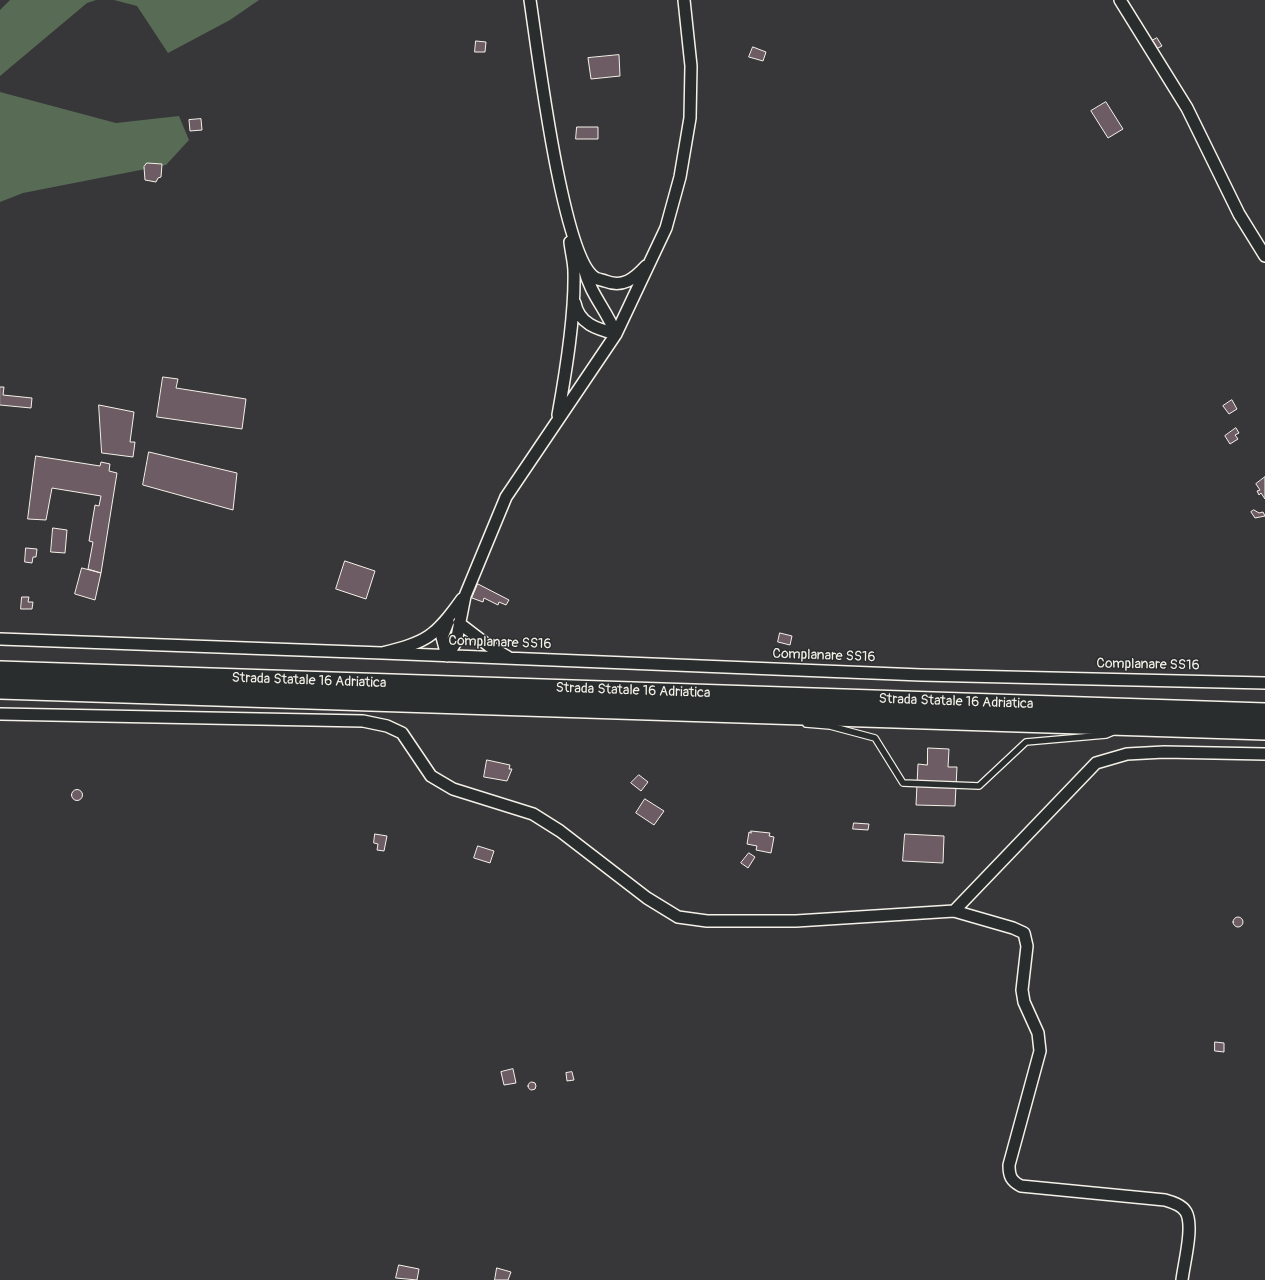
<!DOCTYPE html>
<style>
body{margin:0}
canvas{display:block;background:#373639}
</style>
<canvas width="1265" height="1280"></canvas>
<script>
const g = document.querySelector('canvas').getContext('2d');
g.lineJoin = 'round';
function paint(path, color) {
  g.fillStyle = color;
  g.fill(path, 'evenodd');
}
function strokePath(path, color, width, dash) {
  g.strokeStyle = color;
  g.lineWidth = width;
  g.lineCap = dash ? 'butt' : 'round';
  g.setLineDash(dash || []);
  g.stroke(path);
}
function label(font, color, halo, rows, align = 'center') {
  g.font = font + ' Pangolin,sans-serif';
  g.lineWidth = 3;
  g.setLineDash([]);
  g.textBaseline = 'middle';
  g.strokeStyle = halo;
  g.fillStyle = color;
  for (const [text, x, y, turn = 0] of rows) {
    g.save();
    g.translate(x, y);
    g.rotate((+turn || 0) * Math.PI / 180);
    g.textAlign = isNaN(turn) ? turn : align;
    if (halo) g.strokeText(text, 0, 0);
    g.fillText(text, 0, 0);
    g.restore();
  }
}
const green = new Path2D(`
 M10,0h86l-9,3 -87,73v-66z
 M114,0h145l-29,20 -62,33 -31,-47z
 M0,92l116,31 63,-7 10,24 -23,25 -143,28 -23,9z`);
const building = new Path2D(`
 M1157,38l5,8 -8,4 -4,-8z
 M476,41l10,1 -1,10h-10z
 M753,47l13,5 -3,9 -14,-4z
 M619,55l1,21 -29,3 -3,-21z
 M1106,102l17,27 -15,9 -17,-27z
 M201,119l1,11 -12,1 -1,-11z
 M577,127h21v12h-22z
 M147,163l15,1 -1,13 -3,1 -2,4 -11,-2 -1,-13z
 M163,377l15,2 -2,9 70,11 -4,30 -85,-12z
 M0,387h4l-1,8 29,3 -1,10 -31,-3z
 M1232,400l5,9 -8,5 -6,-8z
 M99,405l35,7 -4,30h5l-2,15 -31,-4z
 M1236,428l3,5 -4,2 3,4 -8,5 -5,-8z
 M149,452l88,21 -4,37 -90,-25z
 M36,456l64,10 1,-4 9,2 -1,7 8,2 -16,100 -13,-4 5,-27 -4,-1 6,-36 4,1 2,-10 -49,-8 -6,32 -18,-1z
 M1265,477v22l-4,-6 -2,2 -2,-4 3,-1 -4,-6z
 M1254,510l5,3 4,-1 2,4 -10,2 -4,-6z
 M53,528l14,2 -2,23 -14,-1z
 M26,548l11,1 -1,8h-3l-1,6 -7,-1z
 M345,561l30,10 -9,28 -30,-10z
 M82,568l19,5 -6,27 -20,-6z
 M478,584l31,16 -3,5 -7,-3 -1,3 -14,-7 -1,4 -11,-4z
 M22,597h7l-1,5h5l-1,7h-11z
 M780,633l12,3 -2,9 -12,-3z
 M928,748l21,1 -1,18h9l-2,39 -39,-1 2,-41 9,1z
 M487,760l23,5 -1,4h3l-5,12 -23,-4z
 M639,775l9,7 -7,9 -10,-8z
 M71.5 795a5.5 5.5 0 1 1 11 0a5.5 5.5 0 1 1-11 0Z
 M645,799l19,12 -10,14 -18,-12z
 M854,823l15,1 -1,6 -15,-1z
 M751,831l19,2 -1,3 5,1 -3,16 -15,-3 1,-4 -10,-2 2,-12 2,1z
 M375,834l12,2 -3,15 -7,-1 1,-6 -4,-1z
 M905,834l39,2 -1,27 -40,-2z
 M478,846l16,5 -4,12 -16,-5z
 M749,853l6,4 -7,11 -7,-5z
 M1233 922a5 5 0 1 1 10 0a5 5 0 1 1-10 0Z
 M1215,1042l9,1v9l-9,-1z
 M513,1069l3,14 -12,2 -3,-13z
 M572,1072l2,8 -7,1 -1,-8z
 M528 1086a4 4 0 1 1 8 0a4 4 0 1 1-8 0Z
 M399,1265l20,4 -2,11 -21,-2z
 M497,1268l14,4 -3,8h-13z`);
const service = new Path2D(`
 M806,724l24,2 45,12 28,45 76,3 47,-44 80,-7 7,-3`);
const minor = new Path2D(`
 M530,0c7,46 32,254 64,277 2,2 8,3 11,4 18,7 29,-2 41,-15
 M1120,0l67,108 52,106 26,42
 M584,268c6,26 22,41 32,66
 M575,303c4,21 22,26 41,31
 M558,415c8,-44 17,-98 16,-143 0,-10 -3,-20 -4,-30
 M459,623l30,23 19,11
 M0,639l382,14c45,-11 53,-16 80,-54
 M382,653l539,22 344,8
 M447,656l9,-14 9,-46 41,-99 110,-163 50,-106 14,-51 10,-59 1,-52 -7,-66
 M447,656l-5,-19 6,-15
 M0,714l363,7 24,5 15,7 29,43 22,13 80,25 27,17 87,67 31,19 29,4h89l158,-10 142,-148 31,-9 37,-2 101,2
 M954,911l59,17 11,5 3,13 -5,44 2,12 14,31 2,18 -31,114c0,11 2,16 12,21l144,14c7,2 17,5 21,12 8,14 -2,51 -4,68`);
const trunk = new Path2D(`
 M0,671l1265,42
 M0,689l1265,41`);
const streetNames = [
 ["Complanare SS16",500,643,2],
 ["Complanare SS16",824,656,2],
 ["Complanare SS16",1148,665,1],
 ["Strada Statale 16 Adriatica",309,681,2],
 ["Strada Statale 16 Adriatica",633,691,2],
 ["Strada Statale 16 Adriatica",956,702,2]
];
paint(green, '#586b55');
paint(building, '#6d5c64');
strokePath(building, '#f4f1e8', 1);
strokePath(service, '#f4f1e8', 8);
strokePath(minor, '#f4f1e8', 14);
strokePath(trunk, '#f4f1e8', 22);
strokePath(service, '#2a2d2e', 5.5);
strokePath(minor, '#2a2d2e', 11);
strokePath(trunk, '#2a2d2e', 19);
label('14px', '#f4f1e8', '#2a2d2e', streetNames);
</script>
